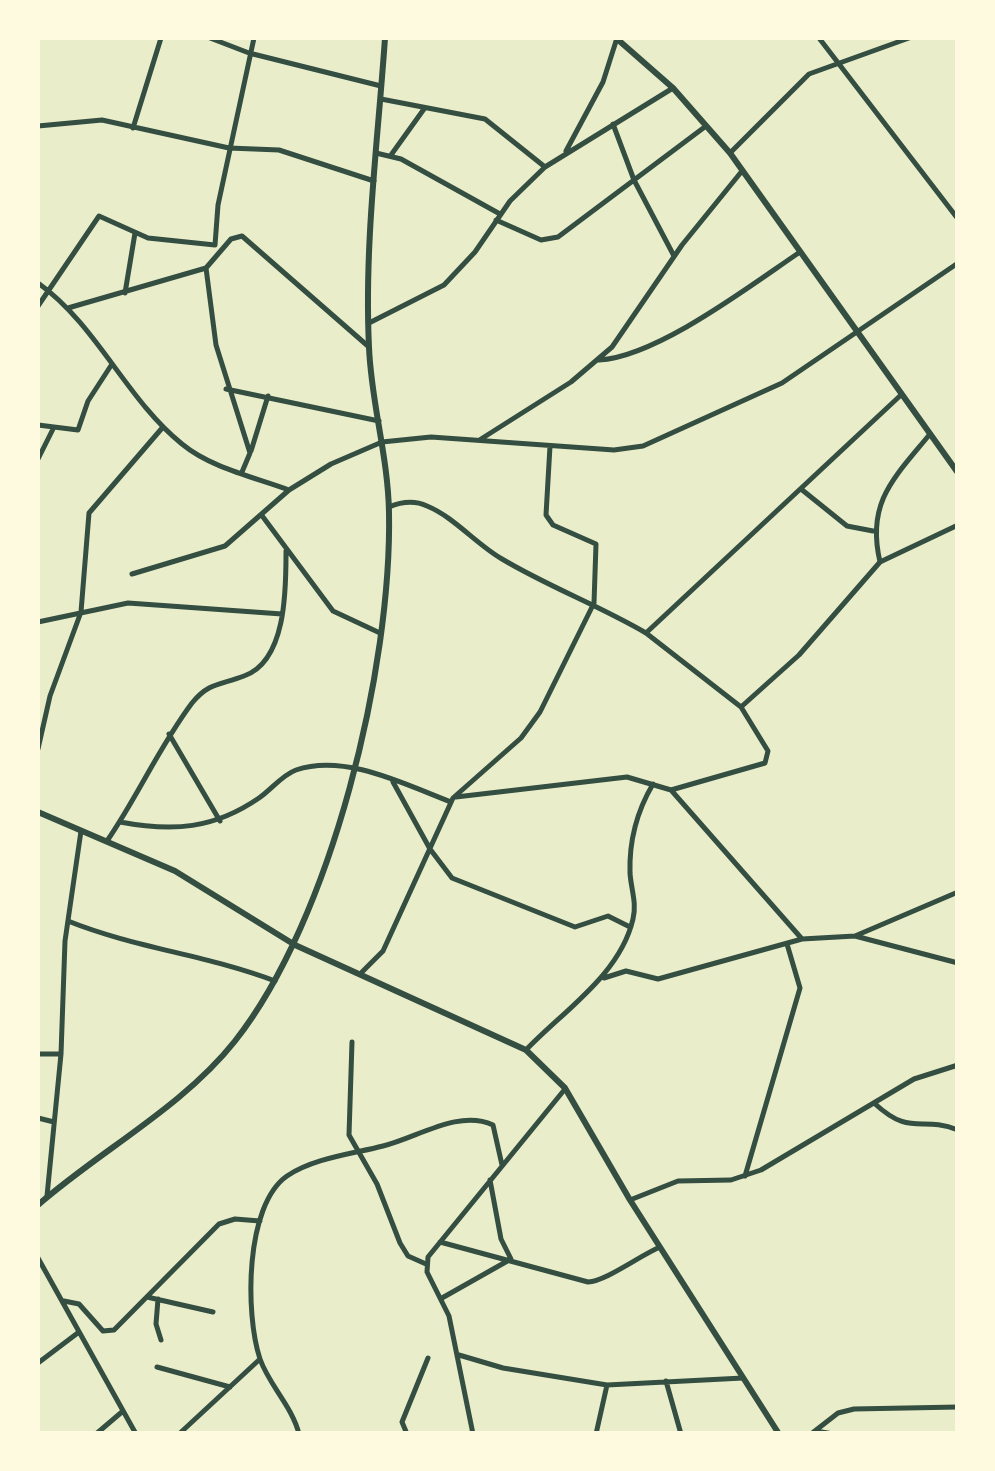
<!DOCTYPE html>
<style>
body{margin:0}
#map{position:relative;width:995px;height:1471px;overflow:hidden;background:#e9edc9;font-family:Rubik,sans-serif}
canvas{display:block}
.frame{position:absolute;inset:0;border:40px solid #fefae0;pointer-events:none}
</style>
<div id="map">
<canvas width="995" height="1471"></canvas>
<div class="frame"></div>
</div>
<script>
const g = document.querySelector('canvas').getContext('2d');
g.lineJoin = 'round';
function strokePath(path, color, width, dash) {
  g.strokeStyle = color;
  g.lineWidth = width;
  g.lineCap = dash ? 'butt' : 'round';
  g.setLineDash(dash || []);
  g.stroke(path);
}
const minor = new Path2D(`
 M210,38l39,15 132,33
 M819,38l139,181
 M958,78v48
 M381,99l104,20 60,48
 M613,124l21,56 40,76
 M38,126l64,-6 127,28 50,2 95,31
 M133,128l28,-90
 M566,151l37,-69 14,-44
 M376,153l25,6 99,55
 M730,153l79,-79 100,-36
 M391,155l33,-46
 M496,220l45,20 17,-3 148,-111
 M215,245l3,-40 36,-167
 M206,268l10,77 34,108 -8,19
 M38,283c59,42 88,116 144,161 29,24 72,33 107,46
 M125,293l10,-60
 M38,306l61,-90 49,22 67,7
 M68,308l138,-40 25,-29 11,-3 127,111
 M369,323l75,-38 31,-33 35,-51 35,-34 128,-79
 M599,360c58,-3 152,-75 201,-108
 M226,389l153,32
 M38,425l40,5 10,-29 24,-37
 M481,439l90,-57 41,-35 70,-102 60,-74
 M251,451l17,-55
 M38,459l16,-32
 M801,489l46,37 26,5
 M389,507c12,-5 25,-7 38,-1 27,11 49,38 75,53 47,28 96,46 144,74
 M263,517l70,94 47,22
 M880,562c-14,-60 14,-84 50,-128
 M132,574l93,-28 64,-56 42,-26 51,-22 49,-5 183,13 29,-4 139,-63 176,-120
 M38,622l90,-19 154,11
 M741,707l-95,-74 256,-239
 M169,734l51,87
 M38,749l12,-53 31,-84 8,-99 74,-86
 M393,782l37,67 22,29 123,49 33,-11 22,11
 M671,790l94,-27 3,-12 -27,-44 58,-52 81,-93 78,-37
 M456,797l171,-20 44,13 131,149 53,-3 103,-44
 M120,822c53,10 94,7 139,-24 12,-8 23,-23 37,-28 49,-17 110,15 155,32
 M107,841c31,-45 52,-94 85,-138 17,-21 29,-18 52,-27 43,-15 42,-89 42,-125
 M68,921c67,27 139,34 207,60
 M855,936l103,27
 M362,972l21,-21 70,-153 68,-60 19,-26 54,-109 2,-59 -43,-19 -7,-10 4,-69
 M604,978l22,-7 32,8 144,-40
 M352,1042l-3,93 28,49 23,59 8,13 18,8
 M526,1050c37,-39 94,-75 107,-131 4,-16 -2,-30 -3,-46 -1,-33 7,-62 23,-89
 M38,1054h23
 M874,1103c38,35 46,12 84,27
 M38,1118l16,4
 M745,1176l55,-188 -13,-44
 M47,1196l14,-142 4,-113 16,-110
 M630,1200l48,-19 53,-1 30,-10 153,-91 44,-14
 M440,1242l148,40c18,-1 51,-26 72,-35
 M38,1258l98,176
 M147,1297l66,15
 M442,1298l69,-39 -10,-20 -11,-59
 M158,1299l-2,25 5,16
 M64,1301l15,3 24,27 11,-1 105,-106 16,-5 25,2
 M459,1355l44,13 104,17
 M38,1363l41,-31
 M157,1367l73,20
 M666,1381l15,53
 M816,1431l17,3
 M96,1434l27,-23
 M179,1434l81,-75
 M299,1434c-7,-28 -30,-49 -39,-75 -15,-45 -15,-154 27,-183 27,-18 65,-22 96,-30 34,-8 75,-37 110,-21l9,40
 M407,1434l-5,-12 26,-64
 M473,1434l-24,-118 -22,-44 1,-15 137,-168
 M596,1434l11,-49 136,-7
 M811,1434l27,-21 16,-4 104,-2`);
const tertiary = new Path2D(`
 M616,38l57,50 57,65 228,320
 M38,812l137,59 120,74 231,105 39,38 65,112 149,234
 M38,1205c63,-55 145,-98 197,-164 97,-123 157,-374 154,-529 -1,-56 -18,-110 -20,-165 -5,-103 9,-207 16,-309`);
strokePath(minor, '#344e41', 5);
strokePath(tertiary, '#344e41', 6);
</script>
